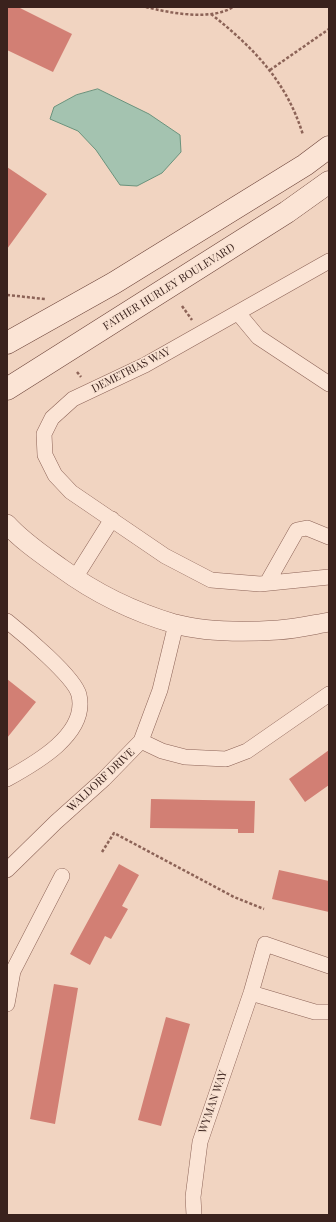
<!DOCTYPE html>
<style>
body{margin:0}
#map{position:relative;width:336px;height:1222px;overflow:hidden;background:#f1d4c1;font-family:"Playfair Display",serif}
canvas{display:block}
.frame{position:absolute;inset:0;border:8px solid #3a221d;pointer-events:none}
</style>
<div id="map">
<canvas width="336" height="1222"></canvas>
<div class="frame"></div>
</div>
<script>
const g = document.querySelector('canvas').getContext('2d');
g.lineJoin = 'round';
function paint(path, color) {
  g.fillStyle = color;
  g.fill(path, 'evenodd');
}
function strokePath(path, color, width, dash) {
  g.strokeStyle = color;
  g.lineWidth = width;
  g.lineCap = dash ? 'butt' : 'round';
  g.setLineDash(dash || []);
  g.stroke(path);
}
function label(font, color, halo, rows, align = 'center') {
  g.font = font + ' "Playfair Display",serif';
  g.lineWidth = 3;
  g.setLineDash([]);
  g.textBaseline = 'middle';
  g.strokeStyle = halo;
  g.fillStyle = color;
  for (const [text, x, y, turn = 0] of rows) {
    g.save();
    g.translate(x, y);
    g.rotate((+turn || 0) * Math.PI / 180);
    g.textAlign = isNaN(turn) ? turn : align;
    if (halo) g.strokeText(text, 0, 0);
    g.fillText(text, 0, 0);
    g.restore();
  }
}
const water = new Path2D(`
 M98,89l51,25 31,21 1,17 -19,21 -25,13 -17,-1 -24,-35 -18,-19 -28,-12 4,-12 22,-12z`);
const building = new Path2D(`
 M7,7h11l54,27 -19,38 -46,-22z
 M7,167l40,27 -40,55z
 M7,679l29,23 -29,36z
 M329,750v35l-24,17 -16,-23z
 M151,799l104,2 -1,32h-16v-4l-88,-1z
 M119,864l20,11 -17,31 6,3 -17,30 -6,-3 -15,29 -20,-11z
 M279,870l50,11v31l-57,-13z
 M54,984l24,4 -23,136 -25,-5z
 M166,1017l24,7 -29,102 -23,-6z`);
const path = new Path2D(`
 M146,7c24,6 65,14 87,0
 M211,14c43,34 76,68 92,121
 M270,70l59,-41
 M7,295l38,4
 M182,306l10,14
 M77,372l4,5
 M102,852l12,-19 120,64 30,12`);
const minor = new Path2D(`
 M329,261l-184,104 -72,34 -21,19 -8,16 1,21 10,20 16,17 94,64 46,24 49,4 69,-7
 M238,313l20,24 71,47
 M75,578l37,-59
 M267,583l30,-53 10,-2 22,9
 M7,621c15,12 68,56 72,74 9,39 -43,68 -72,84
 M141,741l21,10 23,6 41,2 21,-8 82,-57
 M7,870l49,-48 48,-43 37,-38 19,-51 16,-66
 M251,993l64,19h14
 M7,1004l6,-33 49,-95
 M194,1215l-1,-18 7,-55 51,-149 14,-49 64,22`);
const tertiary = new Path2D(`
 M7,524c15,17 36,31 54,44 34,25 73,44 114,56 30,8 72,8 103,6 17,-1 34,-5 51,-8`);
const secondary = new Path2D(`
 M7,343l107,-60 191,-118 24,-18
 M7,389l280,-177 42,-30`);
const streetNames = [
 ["FATHER HURLEY BOULEVARD",169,287,-32],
 ["DEMETRIAS WAY",131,370,-27],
 ["WALDORF DRIVE",101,780,-43],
 ["WYMAN WAY",213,1102,-71]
];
paint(water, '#a4c3b0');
strokePath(water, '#6a927c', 1);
paint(building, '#d27f74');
strokePath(minor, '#8c6357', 16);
strokePath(tertiary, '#8c6357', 20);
strokePath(secondary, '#6d443a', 23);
strokePath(path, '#8c6357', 2.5, [3, 2]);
strokePath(minor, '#fbe4d5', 15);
strokePath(tertiary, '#fbe4d5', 19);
strokePath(secondary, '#fbe4d5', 22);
label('11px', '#3a221d', '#f8e1d1', streetNames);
</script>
